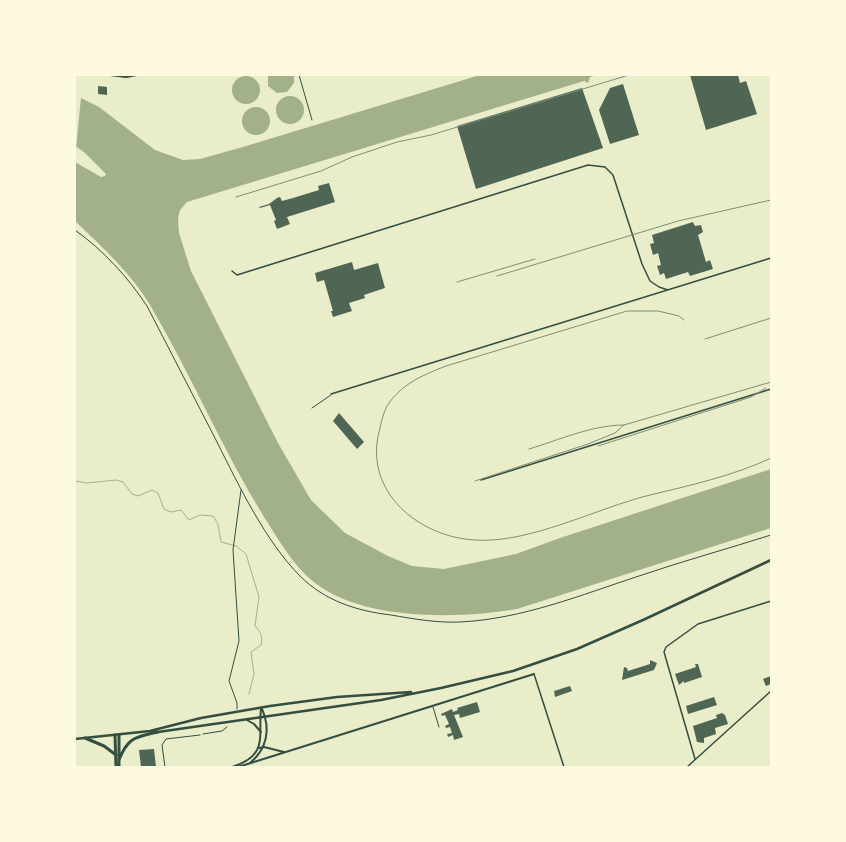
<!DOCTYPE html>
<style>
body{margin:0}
#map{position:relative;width:846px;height:842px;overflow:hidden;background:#e9edc9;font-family:"Libre Baskerville",serif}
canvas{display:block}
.frame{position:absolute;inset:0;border:76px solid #fefae0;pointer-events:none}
</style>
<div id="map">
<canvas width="846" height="842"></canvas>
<div class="frame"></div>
</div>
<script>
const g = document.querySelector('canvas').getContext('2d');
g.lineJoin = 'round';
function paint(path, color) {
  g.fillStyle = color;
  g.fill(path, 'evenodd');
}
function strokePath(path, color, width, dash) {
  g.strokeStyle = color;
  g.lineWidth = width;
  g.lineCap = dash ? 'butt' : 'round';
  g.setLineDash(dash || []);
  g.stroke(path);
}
const water = new Path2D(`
 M268,75h26v8l-7,9 -10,1 -9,-7z
 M480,75h118l-8,2 -2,6 -4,-2 -397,121 -7,8 -2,8 1,15 12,38 87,172 33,57 34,33 43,23 24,10 32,3 72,-15 44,-16 211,-69v59l-254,81c-58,10 -153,12 -202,-26 -22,-17 -36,-43 -51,-66 -42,-68 -73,-143 -114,-212 -19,-32 -48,-58 -75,-84v-59l26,15 4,-1 1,-2 -22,-22 -9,-6v-51l24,12 56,43 28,10 17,-1 43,-12z
 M232 90a14 14 0 1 1 28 0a14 14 0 1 1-28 0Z
 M276 110a14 14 0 1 1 28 0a14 14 0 1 1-28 0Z
 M242 121a14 14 0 1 1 28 0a14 14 0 1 1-28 0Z`);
const pier = new Path2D(`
 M75,93l6,4 -5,52h-1z`);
const stream = new Path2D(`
 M75,481l12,2 29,-3 7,2 9,12 6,2 14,-6 6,3 6,16 7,3 10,-2 8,10 11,-5 13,1 5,8 3,18 15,4 10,8 13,43 -4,29c6,6 8,11 6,19l-10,7 3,22 -5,20`);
const building = new Path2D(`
 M690,75h48l2,8 6,-2 11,33 -51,16z
 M623,84l16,51 -29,9 -11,-34 11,-22z
 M98,86l9,1v8l-9,-1z
 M582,88l21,60 -127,41 -19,-63z
 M329,183l6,19 -48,15 3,7 -13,5 -3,-8 2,-1 -6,-15 -10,3 -1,-1 10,-3 8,-6 3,-1 2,4 11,-3 26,-8 -1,-4z
 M693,222l2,4 6,-1 2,7 -5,3 8,27 4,-2 3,9 -23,7 -2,-4 -22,7 -2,-6 -4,2 -3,-9 4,-1 -3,-12 -5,2 -3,-11 4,-1 -2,-8z
 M352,262l2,8 24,-7 7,25 -21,7 1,3 -16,5 3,8 -19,6 -2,-6h2l-9,-31 -7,2 -2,-9z
 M339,413l25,29 -7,7 -24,-28z
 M650,660l7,3 -3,7 -32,10 2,-13 3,1 1,3 22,-7z
 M695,664h3l4,13 -18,6v-2l-5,4 -4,-11 21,-7z
 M771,676v8l-5,2 -3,-7z
 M570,686l2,5 -17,6 -1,-6z
 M714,697l3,8 -29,9 -2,-8z
 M477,702l3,10 -20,6 -1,-4 -5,1 9,22 -9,3 -1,-5 -5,2 -1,-3 5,-1 -2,-6 -4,1 -1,-2 4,-2 -4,-9 -3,1 -1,-2 11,-5 1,3 5,-2 -1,-2z
 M722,713l3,2 3,9 -13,4 1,6 -12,4v5l-7,-1 -4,-16 24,-8 -1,-3z
 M154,749l2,18h-15l-2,-17z`);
const path = new Path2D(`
 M75,230c29,21 52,46 72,76 23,45 47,91 70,136 22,44 49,100 83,134 25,25 57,35 91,39 23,4 46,8 69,7 62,-3 121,-27 179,-46 44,-15 88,-27 132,-41
 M237,709v-6l-8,-22 10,-40 -6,-91 8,-60
 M203,734l19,-3 5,-4`);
const service = new Path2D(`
 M299,75l13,45
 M312,408l19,-13
 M433,707l6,20
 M165,767l-3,-22 4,-6 34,-4`);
const minor = new Path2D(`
 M232,271l5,4 351,-110 17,2 8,8 29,89 8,17 9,6 9,3
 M331,394l440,-136
 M481,480l290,-91
 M534,674l30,93
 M695,759l-31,-107 2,-5 32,-23 73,-23
 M687,767l84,-76`);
const tertiary = new Path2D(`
 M247,720l7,4 7,8
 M259,748l5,-1 20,5
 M250,763c17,-14 21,-34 12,-54
 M232,767c37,-12 26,-30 29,-59
 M238,767l296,-93`);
const secondary = new Path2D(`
 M110,75l16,2 11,-2`);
const primary = new Path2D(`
 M150,731l8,1 223,-32 60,-12 72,-17 64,-22 66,-29 128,-60
 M75,739l75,-8 51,-13 69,-12 67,-9 74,-5`);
const motorway = new Path2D(`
 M115,735l1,32
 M85,738l19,8 12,9
 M119,760c9,-23 17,-23 39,-28
 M119,767v-32`);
const rail = new Path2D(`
 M236,197l85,-26 31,-14 45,-15 34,-7 198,-60
 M497,276l181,-55 93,-21
 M457,282l78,-23
 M684,320l-5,-4 -21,-5h-31l-181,55c-23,9 -45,18 -59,40 -4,7 -6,18 -8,26 -15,60 40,105 96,108 54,4 122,-32 175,-45 38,-9 86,-20 121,-37
 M705,339l66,-21
 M598,446l153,-49 15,-9
 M529,449c30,-9 63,-24 95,-24
 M475,481l113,-37 27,-11 9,-8 147,-43`);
paint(water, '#a3b18a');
paint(pier, '#e9edc9');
strokePath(stream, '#a3b18a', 1);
paint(building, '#4f6655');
strokePath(path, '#344e41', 1);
strokePath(service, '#344e41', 1);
strokePath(minor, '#344e41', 1.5);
strokePath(tertiary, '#344e41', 2);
strokePath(secondary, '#344e41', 2);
strokePath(primary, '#344e41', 2.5);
strokePath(motorway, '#344e41', 3);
strokePath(rail, '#7c8e77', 1);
</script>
